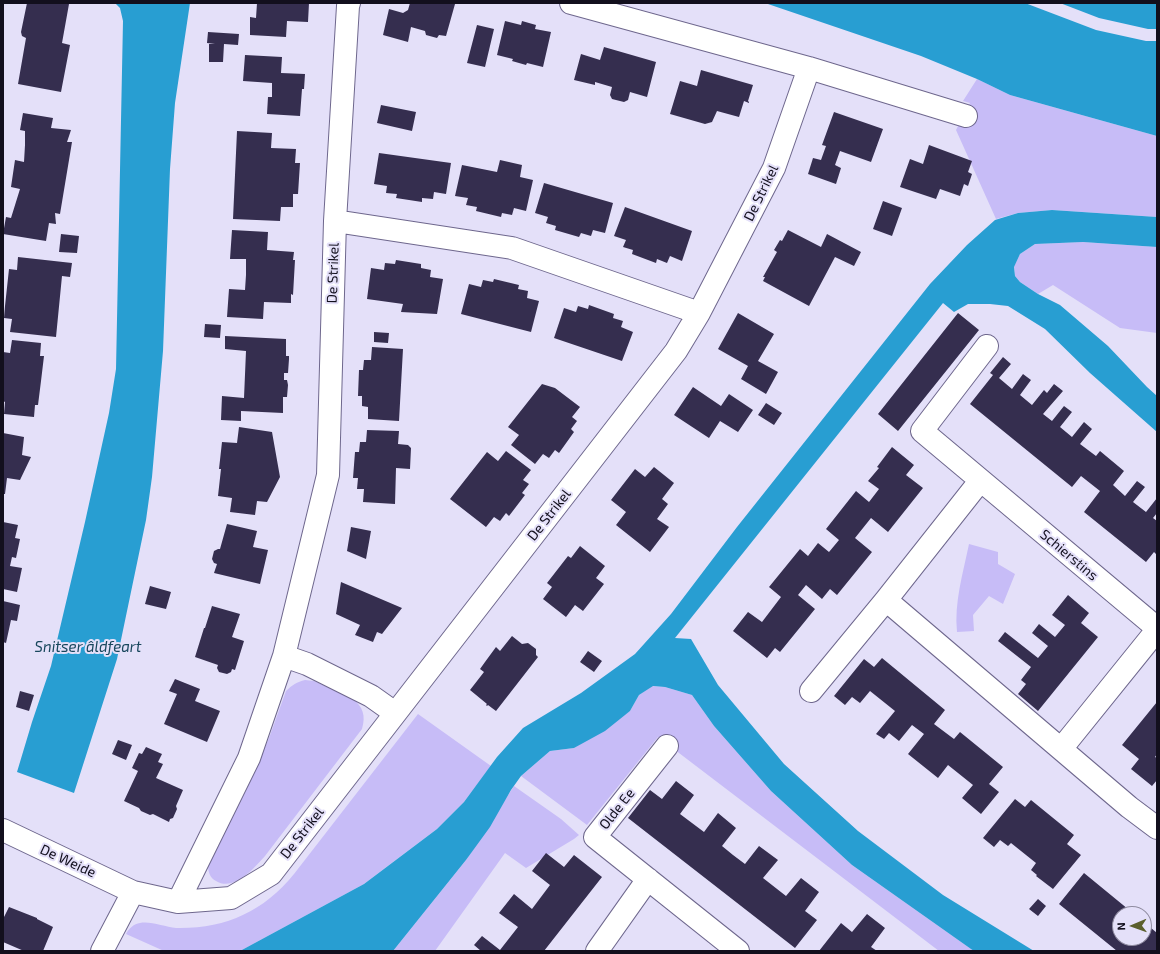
<!DOCTYPE html>
<meta charset="utf-8">
<style>
body{margin:0}
#map{position:relative;width:1160px;height:954px;overflow:hidden;background:#e4e0f9;font-family:"Exo 2",sans-serif}
canvas{display:block}
.frame{position:absolute;inset:0;border:4px solid #120f1d;pointer-events:none}
.north{position:absolute;left:1112px;top:906px;width:40px;height:40px;box-sizing:border-box;background:#e4e0f9;border:1px solid #908ca1;border-radius:50%;rotate:268deg;font-size:11px;font-weight:700;line-height:16px;text-align:center;color:#120f1d}
.north::after{content:'';display:block;margin:auto;width:14px;height:18px;background:#5b5f2d;clip-path:polygon(50% 0,100% 100%,50% 72%,0 100%)}
</style>
<div id="map">
<canvas width="1160" height="954"></canvas>
<div class="frame"></div>
<div class="north">N</div>
</div>
<script>
const g = document.querySelector('canvas').getContext('2d');
g.lineJoin = 'round';
function paint(path, color) {
  g.fillStyle = color;
  g.fill(path, 'evenodd');
}
function strokePath(path, color, width, dash) {
  g.strokeStyle = color;
  g.lineWidth = width;
  g.lineCap = dash ? 'butt' : 'round';
  g.setLineDash(dash || []);
  g.stroke(path);
}
function label(font, color, halo, rows, align = 'center') {
  g.font = font + ' "Exo 2",sans-serif';
  g.lineWidth = 4;
  g.setLineDash([]);
  g.textBaseline = 'middle';
  g.strokeStyle = halo;
  g.fillStyle = color;
  for (const [text, x, y, turn = 0] of rows) {
    g.save();
    g.translate(x, y);
    g.rotate((+turn || 0) * Math.PI / 180);
    g.textAlign = isNaN(turn) ? turn : align;
    if (halo) g.strokeText(text, 0, 0);
    g.fillText(text, 0, 0);
    g.restore();
  }
}
const green = new Path2D(`
 M977,79l33,16 147,41v81l-105,-7 -34,3 -22,6 -40,-89 14,-27 -7,-2z
 M1083,242l74,5v86l-37,-5 -67,-43 -15,9 -18,-12 -5,-6 -1,-10 6,-12 15,-10z
 M969,544l29,8v12l17,10 -12,30 -14,-8 -16,19 1,16 -17,1c-3,-29 6,-59 12,-88z
 M305,680l9,1 38,17c11,9 14,17 10,31l-97,127c-11,12 -31,36 -49,25 -6,-3 -8,-9 -8,-16l38,-74 23,-53 17,-47c6,-6 11,-9 19,-11z
 M652,686l13,1 27,8 22,31 57,65 81,74 122,86h-35l-281,-214 -71,88 -66,-49 29,-25 24,-3 56,-37 9,-16z
 M418,714l73,52 -27,36 -27,27 -52,39 -21,16 -124,67h-76l-38,-17c3,-6 8,-10 14,-11 11,-2 25,4 36,5 49,1 87,-16 118,-54z
 M514,786l47,33 18,16 -5,4 -48,29 -21,-15 -70,98h-42l73,-91z`);
const water = new Path2D(`
 M115,3h75l-15,100 -5,66 -7,182 -11,126 -6,43 -29,139 -43,134 -57,-21 15,-50 19,-56 34,-144 24,-109 7,-44 7,-348 -3,-13z
 M765,3h392v133l-147,-41 -33,-16 -56,-23z
 M1052,210l105,7v30l-74,-5 -48,2 -15,10 -6,13 1,9 5,6 18,12 22,11 48,41 39,41 10,9v36l-67,-59 -45,-44 -37,-23 -18,-2h-22l-14,8 -11,-9 -268,335 16,1 27,46 66,79 74,67 85,64 91,56h-60l-3,-2 -119,-84 -81,-74 -57,-65 -22,-31 -27,-8 -12,-1 -14,9 -9,16 -25,20 -31,17 -24,3 -29,25 -10,14 -21,37 -24,33 -73,91h-153l124,-67 73,-55 27,-27 33,-45 26,-29 58,-35 54,-39 36,-40 66,-87 193,-243 37,-39 28,-25 23,-7z`);
const pier = new Path2D(`
 M1025,3h35l39,15 49,11h9v12h-11l-50,-11z`);
const building = new Path2D(`
 M27,3h36l6,1 -7,39 8,2 -9,47 -43,-8 8,-46 -4,-2 -1,-4z
 M257,3h52l-1,19 -21,-1 -1,16 -36,-2v-18l6,1z
 M410,3h40l5,1 -9,32 -7,-1 -2,3 -11,-3 -1,-4 -14,-4 -3,15 -25,-7 6,-26 14,4 5,-3z
 M505,21l16,4 1,-4 14,4 -1,4 16,3 -8,35 -16,-4 -1,2 -14,-4 1,-2 -16,-4z
 M477,25l17,4 -9,38 -18,-4z
 M208,32l31,2 -1,11 -14,-1 -1,18h-14v-18h6l-8,-1z
 M604,47l52,15 -9,35 -17,-5 -2,8 -4,2 -12,-3 -2,-4 2,-8 -17,-5v3l-21,-5 7,-26 19,6z
 M245,55l37,2 -1,16 24,1 -1,15h-2l-2,27 -33,-2 1,-17h4v-14l-29,-2z
 M701,70l52,15 -5,16 1,1v1l-5,-2 -5,16 -22,-6 -5,11 -7,2 -35,-10 10,-33 17,5z
 M381,105l35,7 -4,19 -35,-8z
 M834,112l49,17 -12,33 -31,-11 -5,14 6,3 -5,16 -28,-10 5,-16 8,2 5,-14 -4,-1z
 M23,113l30,5 -2,10 20,2 -4,12h5l-12,72 -5,-1 1,11 -7,-1 -3,18 -43,-7 3,-17 5,1 9,-29 -9,-2 4,-27 9,2 1,-17v-14l-5,-1z
 M237,131l35,2 -1,15 25,1 -1,14h5l-2,31h-5v13h-12l-1,14 -47,-2z
 M929,145l43,16 -4,11 4,2 -4,12 -4,-2 -4,12 -20,-7 -4,10 -36,-12 10,-28 13,5z
 M379,153l72,10 -5,31 -12,-2 -1,7 -11,-1v4l-26,-4 1,-4 -11,-1 1,-7 -13,-2z
 M500,160l22,5 -2,12 13,3 -7,31 -12,-3 -2,7 -10,-2 -1,4 -25,-6 1,-4 -11,-2 2,-7 -13,-2 7,-31 35,7z
 M544,183l69,20 -8,30 -12,-3 -2,6 -10,-3 -2,4 -24,-7 1,-4 -10,-3 2,-6 -13,-4z
 M883,201l19,7 -10,28 -19,-7z
 M625,207l67,24 -10,30 -12,-5 -3,7 -10,-4 -1,4 -24,-9 1,-4 -10,-3 3,-7 -12,-4z
 M232,230l36,2 -1,18 27,2 -1,8h2l-2,35 -2,-1v9l-27,-1 -1,17 -36,-2 2,-28 16,1 1,-15v-16h-16z
 M788,230l33,17 6,-13 34,18 -7,14 -19,-9 -26,49 -46,-25 2,-4h-2l14,-25 -3,-2 6,-10 2,1z
 M61,234l18,2 -2,17 -18,-1z
 M18,257l54,6 -2,14 -8,-1 -6,61 -46,-5 2,-13 -8,-1 1,-12 4,-37 8,1z
 M396,260l25,4v4l10,2 -1,7 13,2 -6,35 -36,-2 2,-8 -36,-5 4,-31 13,2 1,-7 10,1z
 M494,279l25,6 -1,4 10,2 -1,7 12,3 -8,31 -70,-18 8,-30 12,3 2,-7 10,2z
 M589,305l25,9 -1,4 10,3 -2,6 12,5 -11,29 -68,-23 10,-30 12,4 2,-6 10,3z
 M738,313l36,21 -16,27 20,11 -12,22 -25,-15 7,-13 -30,-17z
 M958,313l21,17 -81,101 -20,-17z
 M205,324l16,1 -1,13 -16,-1z
 M374,332l15,1 -1,10 -14,-1z
 M225,336l61,3v17h3v3l-1,14h-4v7h3l1,5 -1,12h-4v16l-42,-2v10l-20,-1 1,-24 22,2 2,-47 -21,-2z
 M12,340l29,3 -1,13h4l-3,25 -3,24h-3l-1,12 -30,-3 1,-12 -2,-1v-49l7,1z
 M372,347l31,2 -4,72 -31,-2v-12l-6,-1v-10h-4l1,-26h4l1,-10h7z
 M1003,357l8,7 -12,14 13,11 11,-15 8,6 -11,15 12,10 12,-15 3,3 7,-9 9,7 -20,23 9,7 12,-15 8,6 -12,15 12,10 12,-15 8,7 -12,15 16,12 4,-5 24,20 -11,14 12,11 12,-15 8,6 -12,15 13,10 11,-14v15l-4,5 4,3v34l-3,-3 -8,10 -62,-50 16,-21 -19,-15 -9,11 -102,-83 23,-29 -3,-2z
 M542,384l13,4 25,19 -8,10 5,4 -6,8 3,3 -15,21 -4,-3 -6,8 -6,-4 -8,10 -24,-19 8,-10 -11,-8z
 M693,387l28,19 8,-12 24,16 -15,22 -18,-11 -11,17 -35,-23z
 M766,403l16,10 -8,12 -16,-10z
 M239,427l33,5 8,45 -13,25 -10,-1 -2,14 -25,-3 2,-14 -14,-2 3,-27h-2l3,-27 15,1z
 M367,430l32,1 -1,13 10,1 3,3 -1,21 -14,-1 -1,36 -32,-2 1,-13h-7l1,-11h-5l2,-26h4l1,-10h6z
 M3,433l21,4 -2,18 9,2 -11,23 -13,-2 -2,16h-2z
 M892,447l22,18 -8,10 17,13 -35,44 -17,-14 -16,20 17,14 -35,43 -7,-6 -8,10 -16,-14 -8,10 17,14 -35,43 -5,-4 -8,10 -34,-27 15,-19 14,10 19,-25 -12,-10 31,-38 8,7 10,-13 11,9 10,-12 -13,-11 30,-38 13,11 10,-13 -11,-8 11,-13 -2,-1z
 M506,451l25,19 -8,10 6,4 -7,9 3,2 -16,21 -3,-3 -6,8 -6,-4 -8,10 -36,-28 37,-47 11,9z
 M654,467l20,16 -12,16 6,5 -11,15 12,8 -19,25 -34,-27 10,-13 -15,-12 24,-31 10,8z
 M3,522l15,3 -3,13 5,1 -4,19 -4,-1 -2,9 12,2 -5,24 -14,-3z
 M227,524l30,7 -4,16 15,3 -8,34 -46,-11 3,-9 -3,-1 -2,-4 2,-8 4,-2h2z
 M351,527l20,4 -5,28 -19,-8z
 M580,546l25,20 -9,12 8,6 -21,27 -8,-6 -9,12 -23,-18 9,-12 -5,-4 21,-27 3,2z
 M341,582l61,26 -20,26 -5,-2 -4,10 -18,-7 5,-10 -24,-11z
 M150,586l21,6 -5,17 -21,-5z
 M1068,595l21,18 -8,10 17,14 -60,74 -20,-17 8,-10 -5,-4 10,-13 -33,-26 7,-9 33,26 10,-12 -16,-13 7,-9 16,13 10,-12 -13,-10z
 M3,601l17,4 -3,16 -6,-1 -5,23 -3,-1z
 M212,606l28,8 -8,23 12,4 -9,29 -3,-1 -1,3 -4,2 -8,-2 -2,-4 1,-3 -23,-8 9,-29h1z
 M512,636l10,8 6,-1 8,6v6l2,2 -42,54 -8,-6 -1,1 -1,-1 1,-1 -17,-14 14,-18 -4,-3 5,-7 11,-15 4,4z
 M588,651l14,10 -8,11 -14,-10z
 M882,658l63,52 -11,14 20,15 6,-7 43,35 -14,17 10,8 -18,22 -19,-16 11,-13 -25,-20 -10,13 -30,-24 16,-20 -12,-9 -13,16 -10,-8 -5,6 -8,-5 19,-23 -25,-20 -10,12 -8,-6 -7,8 -11,-9 30,-37 10,8z
 M175,679l25,10 -5,12 25,10 -13,31 -43,-18 13,-30 -8,-3z
 M20,691l14,4 -5,16 -13,-4z
 M1157,702v52l-2,3 2,1v22l-5,6 -21,-17 8,-10 -17,-14z
 M118,740l14,5 -6,15 -14,-6z
 M146,747l16,7 -4,8 5,2 -7,14 27,12 -7,16 1,3 -4,9 -3,1 -1,3 -16,-8 -3,1 -9,-4 -2,-3 -15,-7 14,-30 -6,-3 7,-15 3,1z
 M676,781l18,14 -14,19 24,18 14,-19 18,15 -14,18 11,9 12,9 14,-18 19,14 -15,18 23,18 15,-18 18,14 -14,19 12,9 -22,28 -167,-130 22,-28 12,9z
 M1015,799l10,8 6,-7 43,35 -7,9 14,11 -28,34 -17,-13 1,-1 -6,-5 5,-7 -25,-20 -3,3 -8,-6 -6,7 -11,-9z
 M546,853l18,14 10,-12 28,22 -58,74h-63l-7,-6 8,-9 18,14 18,-23 -19,-14 15,-19 18,15 18,-24 -18,-14z
 M1084,873l50,41h-14v24h24v-16l13,11v18h-40l-58,-47z
 M1038,899l8,7 -8,10 -9,-7z
 M9,907l28,11v1l16,8 -10,24h-19l-21,-9v-25h1z
 M867,914l18,14 -14,19 6,4h-58l22,-28 11,9z`);
const minor = new Path2D(`
 M349,3l-1,3 -13,215 -7,254 -44,181 -35,102 -71,144 53,-4 40,-24 405,-523 23,-38 75,-145 35,-100 -238,-65
 M809,68l157,48
 M335,221l177,27 187,65
 M987,346l-65,85 235,197
 M886,600l243,207 28,21
 M284,656l23,8 64,32 24,17
 M811,691l75,-91 94,-119
 M667,746l-72,91 143,114
 M1061,749l96,-119
 M3,830l130,62 45,10
 M102,951l31,-59
 M597,951l51,-72`);
const streetNames = [
 ["De Strikel",761,193,-64],
 ["De Strikel",333,273,-88],
 ["De Strikel",549,515,-52],
 ["Schierstins",1069,555,40],
 ["Olde Ee",617,809,-52],
 ["De Strikel",302,833,-52],
 ["De Weide",68,861,25]
];
const waterNames = [
 ["Snitser âldfeart",88,647]
];
paint(green, '#c7bcf7');
paint(water, '#289ed2');
paint(pier, '#e4e0f9');
paint(building, '#352e4f');
strokePath(minor, '#6e678d', 24);
strokePath(minor, '#fff', 22);
label('14px', '#120f1d', '#e4e0f9', streetNames);
label('italic 15px', '#19475d', '#e4e0f9', waterNames);
</script>
